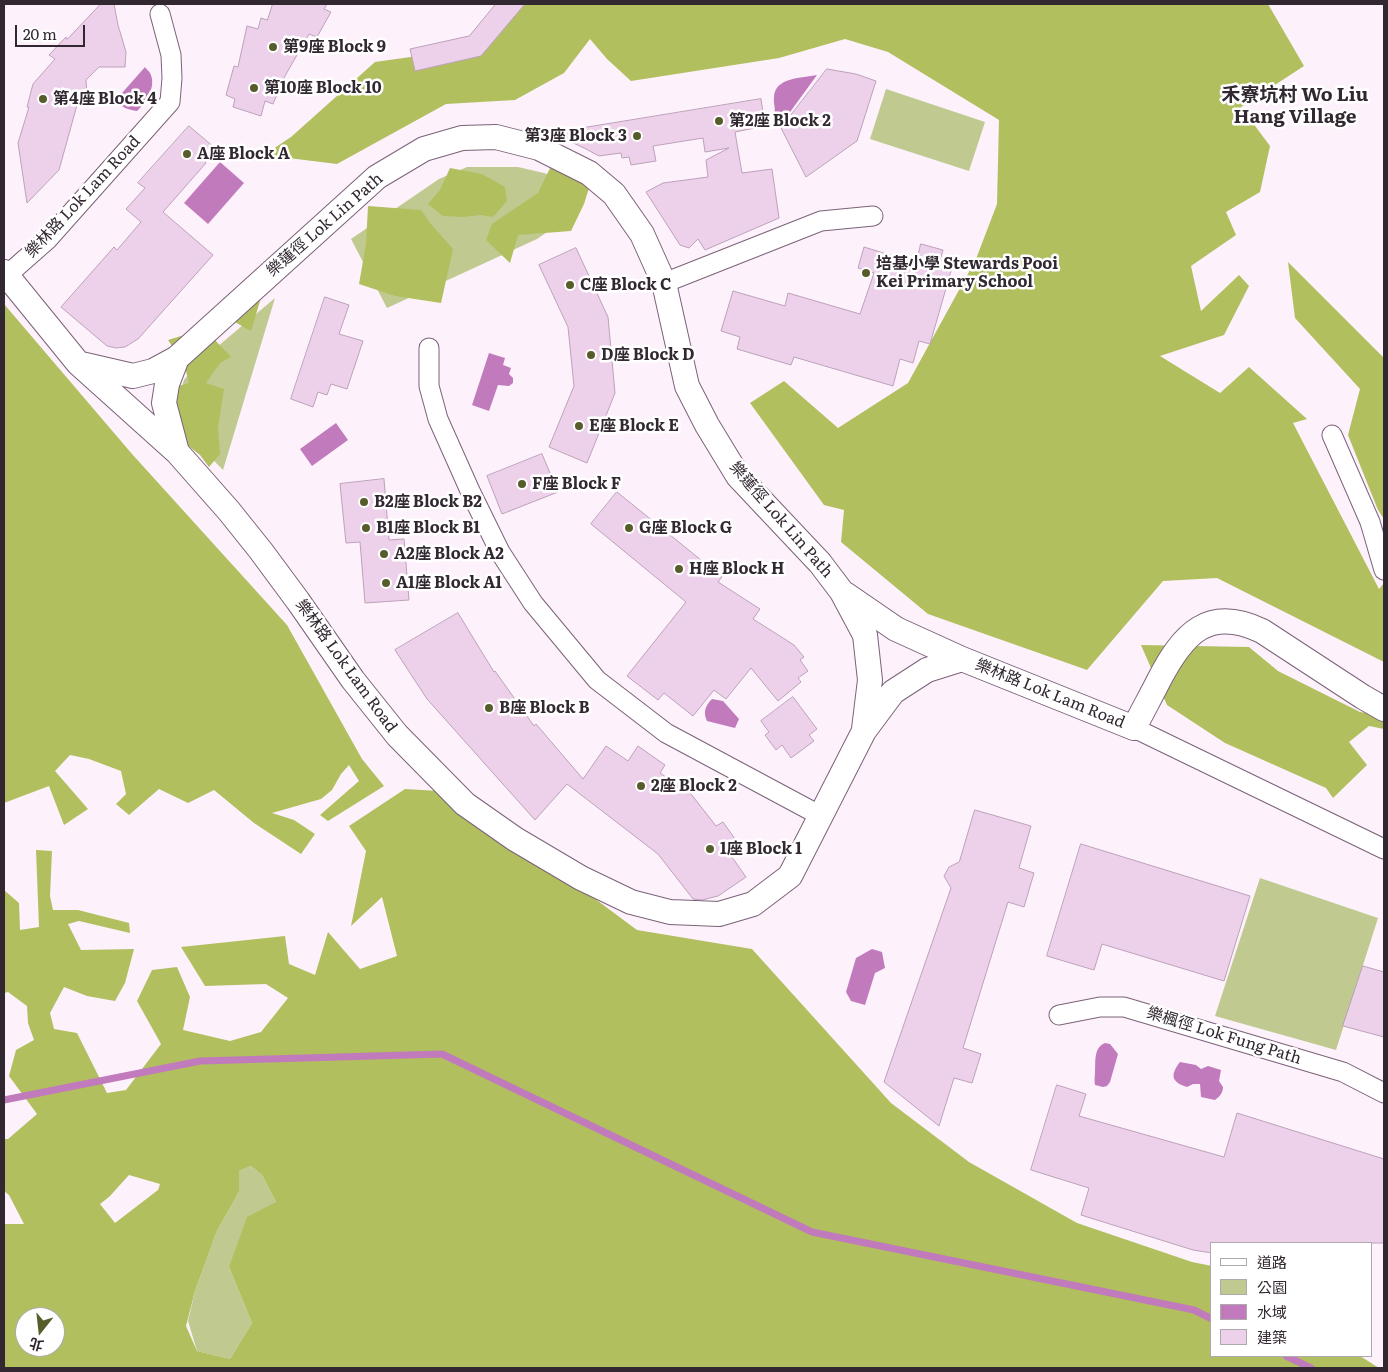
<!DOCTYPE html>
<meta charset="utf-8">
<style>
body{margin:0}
#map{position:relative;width:1388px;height:1372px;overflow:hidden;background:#fdf1fc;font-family:Literata,"Noto Sans TC",serif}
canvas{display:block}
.frame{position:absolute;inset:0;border:5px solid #322831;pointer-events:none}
.legend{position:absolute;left:1210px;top:1242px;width:162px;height:115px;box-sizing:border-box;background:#fff;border:1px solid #ada9ad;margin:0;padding:6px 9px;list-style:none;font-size:15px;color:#322831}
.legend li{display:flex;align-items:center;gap:10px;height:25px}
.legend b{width:25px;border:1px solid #ada9ad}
.north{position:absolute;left:15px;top:1307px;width:50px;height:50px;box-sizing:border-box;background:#fff;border:1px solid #ada9ad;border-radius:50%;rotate:196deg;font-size:14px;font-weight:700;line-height:20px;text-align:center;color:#322831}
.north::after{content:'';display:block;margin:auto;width:18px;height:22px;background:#565d2b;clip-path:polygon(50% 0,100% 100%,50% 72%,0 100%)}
.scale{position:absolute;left:15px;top:25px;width:70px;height:22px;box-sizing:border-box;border:2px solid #322831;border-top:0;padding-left:6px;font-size:15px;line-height:18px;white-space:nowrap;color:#322831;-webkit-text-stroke:4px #fff;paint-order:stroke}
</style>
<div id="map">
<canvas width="1388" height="1372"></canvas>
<div class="frame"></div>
<ul class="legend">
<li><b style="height:6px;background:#fff"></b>道路</li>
<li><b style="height:14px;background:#c0ca90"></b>公園</li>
<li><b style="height:14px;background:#c17abc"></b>水域</li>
<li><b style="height:14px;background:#edd1ea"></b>建築</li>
</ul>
<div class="north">北</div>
<div class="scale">20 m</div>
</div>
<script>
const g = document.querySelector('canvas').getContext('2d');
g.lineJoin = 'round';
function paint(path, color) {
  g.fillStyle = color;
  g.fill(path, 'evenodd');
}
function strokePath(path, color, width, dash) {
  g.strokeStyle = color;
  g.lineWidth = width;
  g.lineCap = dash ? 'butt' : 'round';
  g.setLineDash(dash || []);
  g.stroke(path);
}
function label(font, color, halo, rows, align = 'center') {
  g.font = font + ' Literata,"Noto Sans TC",serif';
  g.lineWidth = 5;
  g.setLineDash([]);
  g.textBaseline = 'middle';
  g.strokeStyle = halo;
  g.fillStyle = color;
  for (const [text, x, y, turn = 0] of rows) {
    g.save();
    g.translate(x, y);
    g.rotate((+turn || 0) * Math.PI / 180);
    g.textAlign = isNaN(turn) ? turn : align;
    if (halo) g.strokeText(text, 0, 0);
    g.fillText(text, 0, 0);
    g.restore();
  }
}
const green = new Path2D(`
 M886,89l99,33 -16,49 -99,-32z
 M467,167h51l26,6 32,12 -1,28 -38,26 -150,69 -36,-69 88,-60z
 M275,298l-52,172 -34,-35 -12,-34 7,-21 14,-17z
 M1260,878l118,40 -42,132 -121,-34z
 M251,1166l11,9 14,27 -47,65 23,56 -22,36 -33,-8 -9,-30 7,-30 22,-60 22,-39v-21z`);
const forest = new Path2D(`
 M507,4h761l36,62 -63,41 29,39 -10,46 -34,20 10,23 -45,31 10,45 38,-36 10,11 -25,49 -64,21 60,37 29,-26 58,52 -14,4 86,166 5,-6v79l-167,-84 -54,3 -76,89 -159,-56 -87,-72 3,-32 -20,-5 -74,-102 34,-22 54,47 70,-45 68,-124 21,-55 2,-84 -111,-68 -43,-13 -66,19 -148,23 -24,-22 -17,-20 -26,34 -49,27 -69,4 -109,60 -73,-9 27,-18 84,-75 78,-11z
 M552,164l38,21 -6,19 -13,27 -53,4 -8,28 -24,-23 6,-16 46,-31z
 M450,168l32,6 23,13 2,14 -14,16 -12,-2 -18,2 -20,-1 -15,-12 12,-14z
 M368,206l53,4 10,14 22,25 -12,54 -46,-7 -36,-12 7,-40z
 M1288,262l96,96v161l-6,-9 -30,-75 12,-46 -65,-71z
 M263,291l-12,40 -18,-10z
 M4,304l128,150 155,171 75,134 22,27 -56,35 -8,-6 39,-34 -10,-16 -8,9 -9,16 -11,9 -49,14 22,7 21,14 -14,20 -47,-31 -40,-33 -26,13 -29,-14 -30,26 -13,-11 10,-10 -5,-23 -32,-12 -19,-4 -15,16 33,38 -24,16 -15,-39 -45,17z
 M194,332l20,7 17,18 -11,6 -14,20 18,6 -6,38 2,27 -11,13 -9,-12 -14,-11 -33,-51 36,-10 -5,-19 -16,-24z
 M1141,645l108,2 29,24 82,41 24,4v13l-15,-3 -20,16 18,23 -34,33 -7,-10 -101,-45 -58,-38z
 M405,789l34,2 101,67 97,72 115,19 139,154 78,59 108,61 115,39 20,4v90h148l19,12h-1375v-144h20l-15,-29 -5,-4v-52h4l29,-25 -28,-38 7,-26 18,-10 -6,-17 -1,-17 -19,-14 -4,1v-103l15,13 1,27 19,-3 -3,-77 16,1 -2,45 3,14h25l51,13 1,10 -51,-12 -11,3 13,26 53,-1 -9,34 -10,18 -28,-5 -23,-9 -14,26 4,16 23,4 30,60 19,-3 35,-46 -24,-43 15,-31 25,-3 13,30 -7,33 47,11 31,-9 27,-34 -22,-14 -61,2 -24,-39 104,-11 4,28 26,11 13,-43 32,37 37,-13 -15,-59 -31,29 15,-75 -17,-25zM251,1166l11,9 14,27 -29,15 -18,50 23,56 -22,36 -33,-8 -11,-25 9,-35 22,-60 22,-39v-21zM129,1175l31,9 -2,6 -43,33 -15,-19 9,-7zM25,1317h30v30h-30z`);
const water = new Path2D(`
 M145,67c1,2 4,4 5,6 7,13 -4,30 -13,38 -9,-1 -15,-4 -22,-10z
 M817,75l-32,44 -4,3 -3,1 -5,-6c4,-9 0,-11 1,-20 1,-20 28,-19 43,-22z
 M220,162l24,21 -36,41 -24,-21z
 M489,353l16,5 -2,7 8,3 -2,6 4,4v5l-4,3 -11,-1 -9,26 -17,-6z
 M336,423l12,17 -36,26 -12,-17z
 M712,699l11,2 16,18 -4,9 -28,-7c-4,-9 -2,-15 5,-22z
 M872,949l10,3 3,16 -10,5 -10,32 -14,-4 -5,-9 10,-34z
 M1105,1043l5,1 8,10 -8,28 -3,4 -4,1 -8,-2c-1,-5 0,-8 0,-13 1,-10 -2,-24 10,-29z
 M1180,1062l16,3 5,4 7,-3 13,4 -2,11 4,6c0,6 -3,9 -8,13l-14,-3 -1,-13h-7l-6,3c-16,-5 -17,-12 -7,-25z`);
const stream = new Path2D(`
 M4,1100l196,-39 242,-7 370,178 382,78 18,9
 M1286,1356l25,12`);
const building = new Path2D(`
 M101,4h13l4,21 8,27 -1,15h-26l-13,13 1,16 -4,11 -6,-2 -18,65 -32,33 -9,-60 11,-36h-2l6,-23 22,-25 -6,-4 17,-18 1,2z
 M273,4h54l-3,5 7,3 -14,25 -8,-3 -24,42 -12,28 -8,-3 -4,15 -28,-9 2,-8 -9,-4 8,-29 4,1 9,-41 11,3 3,-11 6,2z
 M496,4h29l-44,52 -66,15 -5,-22 59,-13z
 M827,69l29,5 20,7 -19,60 -51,36 -25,-49z
 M761,99l4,27 -30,6 7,41 30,-4 7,49 -74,32 -7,-11 -9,9 -9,-3 -34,-53 17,-9 45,-6 -2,-17 23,-12 -24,4 -2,-14 -50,8 3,15 -25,4 -2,-8 -7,1 -1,-5 -22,3 -15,-8 -32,-15z
 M189,126l26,22 -11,12 2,3 -43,49 50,43 -75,84 -13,8 -9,1 -9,-2 -46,-39 53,-60 3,3 24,-28 -15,-13 19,-21 -7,-5z
 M921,244l22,6 -3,10 13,4 -23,80 -11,-3 -6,22 -13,-4 -7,27 -99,-29 -3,8 -54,-16 3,-12 -19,-6 12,-40 52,15 3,-13 72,21 14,-41 -16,-5 6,-21 52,16z
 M576,248l32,69 7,76 -28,70 -38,-16 25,-61 -6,-59 -29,-62z
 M325,297l24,8 -10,29 24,7 -16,48 -16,-5 -4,11 -9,-3 -5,15 -22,-8z
 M542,454l16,38 -56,22 -15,-38z
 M384,479l5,61 15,-1 5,61 -44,3 -5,-61 -14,1 -6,-59z
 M617,492l105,85 -4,5 42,27 -7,10 41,26 10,12 -4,3 8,11 -10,7 3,4 -23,19 -27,-33 -25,31 -12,-9 -21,26 -29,-23 -6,7 -31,-24 59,-74 -95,-78z
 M458,613l36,59 1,-1 39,55 2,-2 47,55 23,-33 22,15 10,-15 27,19 -5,8 31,21 25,32 7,-4 17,24 -11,7 17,24 -28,19 -16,4 -9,-1 -35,-45 -91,-70 -32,36 -108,-121 -32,-49z
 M793,697l24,32 -8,6 5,6 -23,17 -9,-13 -6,5 -11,-15 4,-3 -8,-11z
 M975,810l56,16 -12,42 15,5 -10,34 -16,-5 -45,146 18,6 -9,29 -18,-5 -15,48 -55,-44 67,-194 -7,-12 5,-9 10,-5z
 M1081,844l169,52 -26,85 -122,-37 -8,26 -47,-14z
 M1363,966l21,6v65l-41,-11z
 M1057,1085l29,9 -7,22 145,41 13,-44 147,46v84h-172v10l-19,-3 -112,-35 8,-27 -58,-18z`);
const minor = new Path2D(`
 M6,276l42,-37 122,-137 2,-24 -1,-23 -11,-41
 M664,283l157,-62 52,-5
 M429,348v38l9,33 33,74 29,59 33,51 64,77 69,53 155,83
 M1332,435l38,87 14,48
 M1134,728l250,121
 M1059,1015l41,-8h24l219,65 41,21`);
const tertiary = new Path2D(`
 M4,272l74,91 99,89 52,59 32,40 37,50 55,79 44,55 68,69 50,35 66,39 50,24 39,10 49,2 34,-10 37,-28 74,-145 29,-39 34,-22 35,-11
 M81,364l52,12 20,-5 24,-13 200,-181 47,-28 38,-11 34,-1 43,11 50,25 25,21 28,40 22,49 23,103 20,39 31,51 82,87 22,29 23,43 5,45 -6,49
 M177,452l-13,-49 3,-19 10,-26
 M845,594l51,35 66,30 172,69c8,-16 17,-32 25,-48 24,-46 49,-75 103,-49l101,66 21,12`);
const markers = [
 [273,47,5,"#565d2b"],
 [254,88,5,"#565d2b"],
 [43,99,5,"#565d2b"],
 [719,121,5,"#565d2b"],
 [637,136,5,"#565d2b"],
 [187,154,5,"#565d2b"],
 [866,273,5,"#565d2b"],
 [570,285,5,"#565d2b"],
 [591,355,5,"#565d2b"],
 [579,426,5,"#565d2b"],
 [522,484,5,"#565d2b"],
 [364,502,5,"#565d2b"],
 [366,528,5,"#565d2b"],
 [629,528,5,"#565d2b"],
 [384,554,5,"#565d2b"],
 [679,569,5,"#565d2b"],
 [386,583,5,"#565d2b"],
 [489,708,5,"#565d2b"],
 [641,786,5,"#565d2b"],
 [710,849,5,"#565d2b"]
];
const poiNames = [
 ["第9座 Block 9",283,47],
 ["第10座 Block 10",264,88],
 ["第4座 Block 4",53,99],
 ["第2座 Block 2",729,121],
 ["第3座 Block 3",627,136,"right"],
 ["A座 Block A",197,154],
 ["培基小學 Stewards Pooi",876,264],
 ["Kei Primary School",876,282],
 ["C座 Block C",580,285],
 ["D座 Block D",601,355],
 ["E座 Block E",589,426],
 ["F座 Block F",532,484],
 ["B2座 Block B2",374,502],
 ["B1座 Block B1",376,528],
 ["G座 Block G",639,528],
 ["A2座 Block A2",394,554],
 ["H座 Block H",689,569],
 ["A1座 Block A1",396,583],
 ["B座 Block B",499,708],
 ["2座 Block 2",651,786],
 ["1座 Block 1",720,849]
];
const streetNames = [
 ["樂林路 Lok Lam Road",83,197,-47],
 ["樂蓮徑 Lok Lin Path",325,225,-41],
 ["樂蓮徑 Lok Lin Path",781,520,49],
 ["樂林路 Lok Lam Road",346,666,54],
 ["樂林路 Lok Lam Road",1050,694,22],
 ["樂楓徑 Lok Fung Path",1224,1036,17]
];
const quarterNames = [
 ["禾寮坑村 Wo Liu",1295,95],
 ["Hang Village",1295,117]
];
paint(green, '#c0ca90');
paint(forest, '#b1bf5e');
paint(water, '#c17abc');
strokePath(stream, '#c17abc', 7);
paint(building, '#edd1ea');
strokePath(building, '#bca1b9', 1);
strokePath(minor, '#7b6278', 21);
strokePath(tertiary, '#7b6278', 26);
strokePath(minor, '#fff', 19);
strokePath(tertiary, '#fff', 24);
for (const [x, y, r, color] of markers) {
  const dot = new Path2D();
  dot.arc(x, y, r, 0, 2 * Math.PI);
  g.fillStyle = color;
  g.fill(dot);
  strokePath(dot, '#fff', 2);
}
label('bold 16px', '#322831', '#fff', poiNames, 'left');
label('16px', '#322831', '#fff', streetNames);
label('bold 19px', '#322831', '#fff', quarterNames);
</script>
